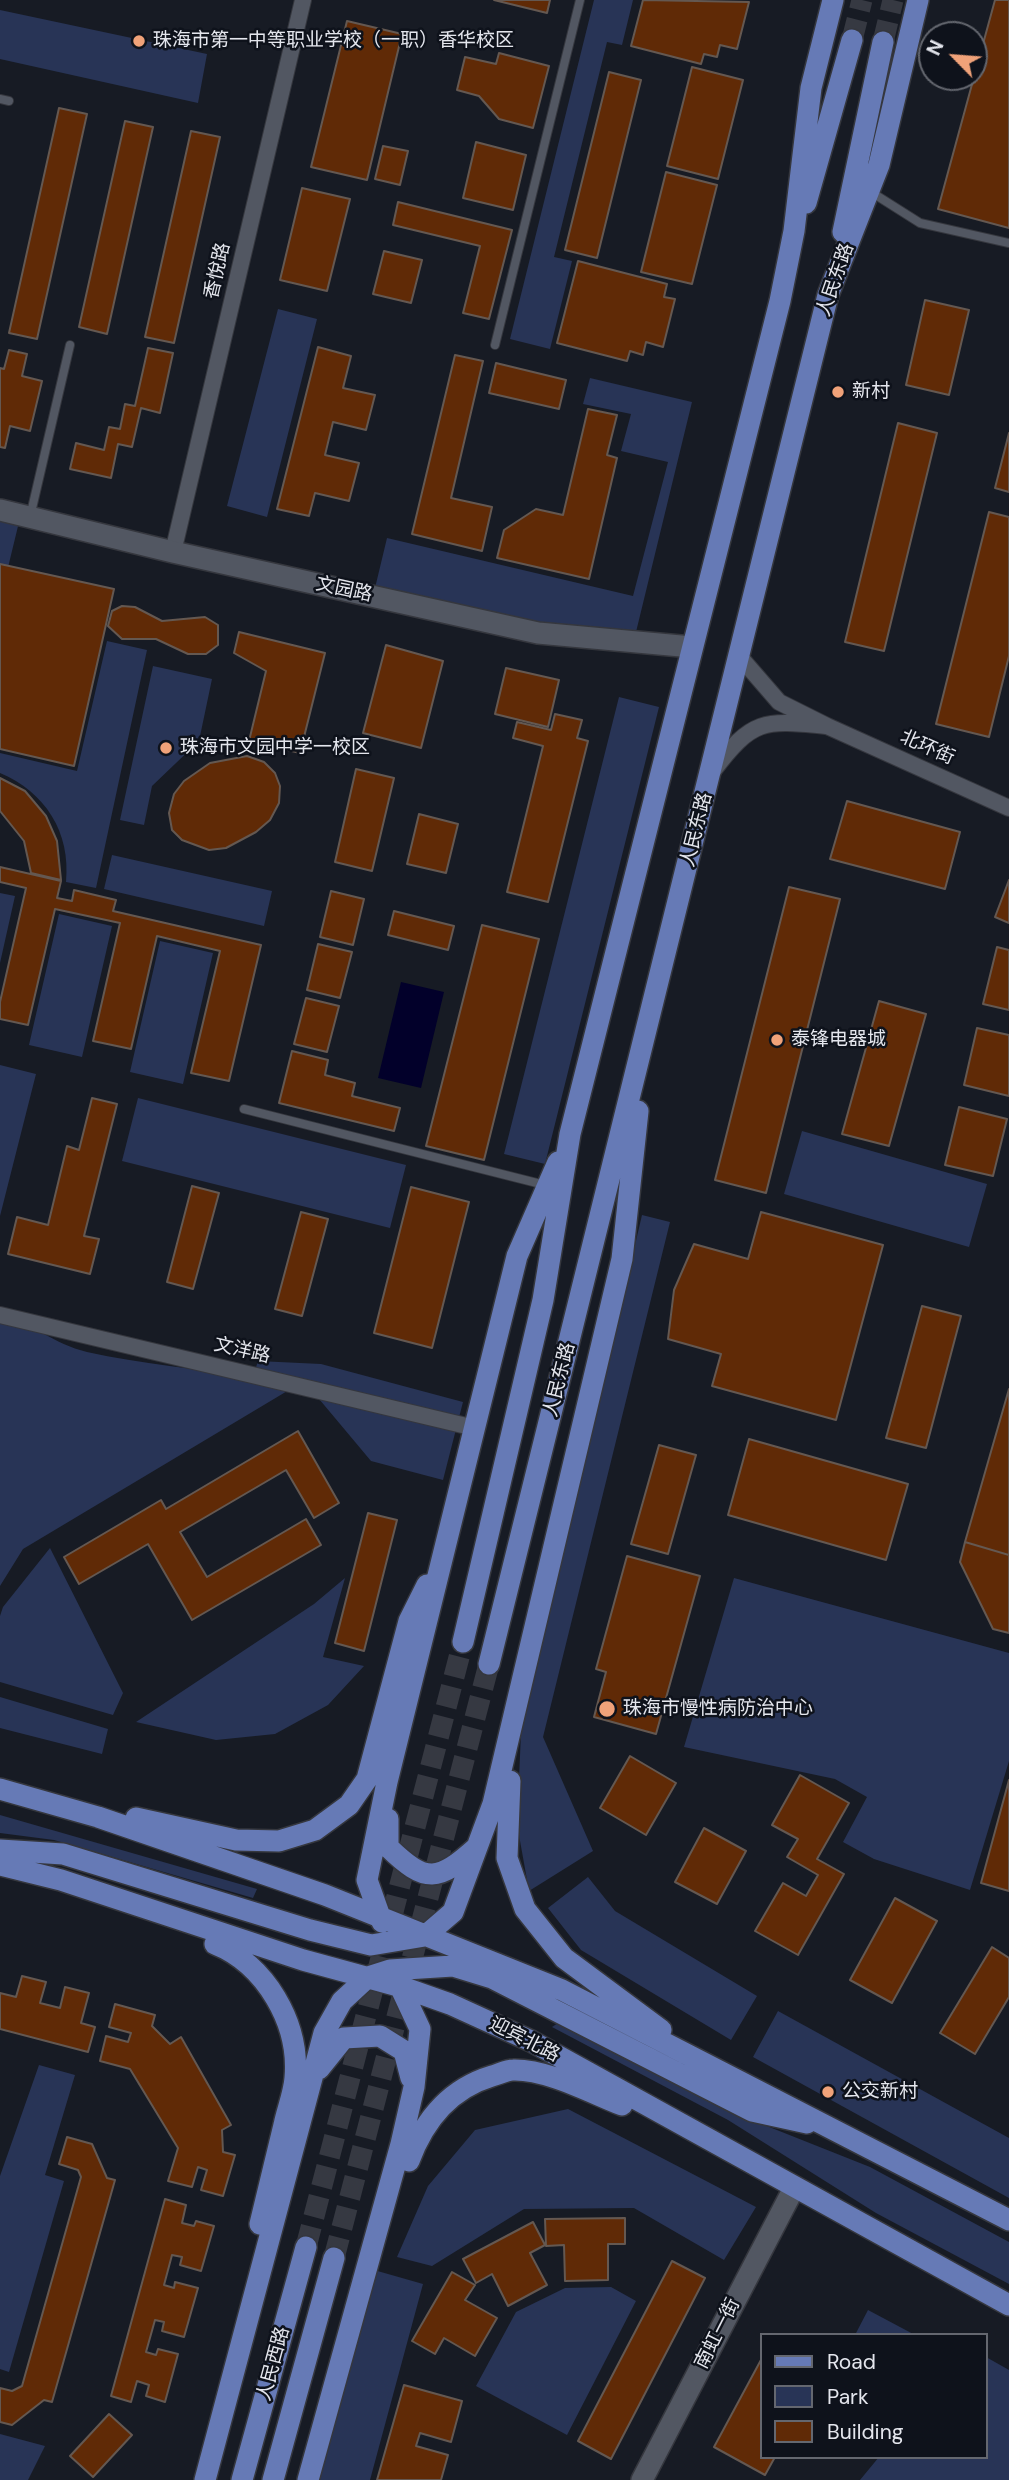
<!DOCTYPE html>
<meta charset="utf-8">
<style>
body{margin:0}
#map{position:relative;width:1009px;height:2480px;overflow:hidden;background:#171b24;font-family:"DM Sans",sans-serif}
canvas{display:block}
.legend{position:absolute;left:760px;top:2333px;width:228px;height:126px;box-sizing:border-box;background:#0e121b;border:2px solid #64676f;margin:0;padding:9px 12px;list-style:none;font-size:21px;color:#e4e6ed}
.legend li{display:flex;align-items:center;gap:14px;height:35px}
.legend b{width:35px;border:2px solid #64676f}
.north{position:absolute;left:918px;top:21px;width:70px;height:70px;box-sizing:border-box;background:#0e121b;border:2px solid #64676f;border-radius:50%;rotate:295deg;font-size:19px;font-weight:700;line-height:28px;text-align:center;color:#e4e6ed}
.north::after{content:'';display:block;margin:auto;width:24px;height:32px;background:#f0a279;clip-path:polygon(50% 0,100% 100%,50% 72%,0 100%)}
</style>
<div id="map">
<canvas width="1009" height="2480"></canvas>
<ul class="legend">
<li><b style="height:9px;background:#667ab6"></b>Road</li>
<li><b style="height:19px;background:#283456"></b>Park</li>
<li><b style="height:19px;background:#602a06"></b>Building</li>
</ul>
<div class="north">N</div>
</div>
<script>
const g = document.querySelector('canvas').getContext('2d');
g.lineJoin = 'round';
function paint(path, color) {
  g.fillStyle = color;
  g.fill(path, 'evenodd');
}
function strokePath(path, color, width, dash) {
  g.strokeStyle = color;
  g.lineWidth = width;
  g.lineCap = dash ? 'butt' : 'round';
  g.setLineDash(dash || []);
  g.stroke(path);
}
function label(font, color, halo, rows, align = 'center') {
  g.font = font + ' "DM Sans","Noto Sans SC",sans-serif';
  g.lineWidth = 5;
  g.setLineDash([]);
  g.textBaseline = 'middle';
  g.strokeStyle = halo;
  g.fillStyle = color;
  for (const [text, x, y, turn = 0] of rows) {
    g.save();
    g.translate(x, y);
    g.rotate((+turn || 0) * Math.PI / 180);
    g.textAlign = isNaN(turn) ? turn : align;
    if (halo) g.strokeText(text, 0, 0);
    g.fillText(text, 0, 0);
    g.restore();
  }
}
const green = new Path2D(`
 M594,0h39l-11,45 -15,-3 -53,215 18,4 -22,88 -40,-10z
 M0,10l207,44 -9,49 -198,-44z
 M278,309l39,10 -50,198 -40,-11z
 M590,378l102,24 -56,230 -99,-8 -162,-36 12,-50 246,58 35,-134 -47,-11 10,-37 -48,-10z
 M0,514l20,4 -17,70h-3z
 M107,641l40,9 -51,238 -30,-6c5,-50 -21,-90 -66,-109v-20l77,18z
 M153,666l59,13 -13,62 -47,45 -8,39 -24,-5z
 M619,697l40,10 -114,457 -41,-10z
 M112,855l160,36 -8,35 -160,-37z
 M0,893l15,3 -15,67z
 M59,914l53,12 -30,131 -53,-12z
 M160,941l53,12 -30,131 -53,-12z
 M0,1065l36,9 -36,142z
 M138,1098l268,67 -16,63 -268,-67z
 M802,1131l185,53 -18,63 -185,-53z
 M642,1215l28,7 -127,515 50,114 -64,40 -12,-67 4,-91z
 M0,1312c31,11 54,32 87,40 54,12 111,17 166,25l5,-16 63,3 142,38 -20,78 -72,-19 -67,-80 -281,168 -23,37z
 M50,1548l73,145 -10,22 -113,-33v-66l3,-9z
 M345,1578l-22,79 41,9 -36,39 -53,29 -59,6 -80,-18 178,-118z
 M734,1578l275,75v108l-39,129 -96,-31 -31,-17 24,-45 -32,-18 -151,-32z
 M0,1697l108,32 -6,25 -102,-26z
 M0,1815l257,74 -4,9 -199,-58 -54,-7z
 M588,1877l27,34 142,85 -26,44 -150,-90 -33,-42z
 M778,2011l231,127v60l-256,-141z
 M558,2023l171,88 141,56 139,75v42l-133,-71 -148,-93 -176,-93z
 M39,2065l36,10 -30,100 19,6 -55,191 -9,-3v-193z
 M568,2109l188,98 -32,53 -90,-52 -110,1 -92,57 -35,-9 31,-71 47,-56z
 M374,2270l49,14 -53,196h-53z
 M611,2287l25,14 -69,134 -91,-49 40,-74 49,-24z
 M868,2310l47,25h-60z
 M986,2357l23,13v110h-149l19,-23h107z
 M0,2434l45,12 -17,34h-28z`);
const water = new Path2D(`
 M401,982l43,10 -23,96 -43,-10z`);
const building = new Path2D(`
 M494,0h56l-3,13z
 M643,0l106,2 -12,47 -17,-4 -3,12 -13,-3 -3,10 -70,-18z
 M995,0h14v228l-71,-19z
 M347,21l55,13 -35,146 -56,-13z
 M499,53l50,13 -16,62 -34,-9 -20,-23 -22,-6 8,-33 31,7z
 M692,67l51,13 -25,99 -51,-13z
 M609,72l32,8 -44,178 -32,-8z
 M59,108l28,6 -50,225 -28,-6z
 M125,121l28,6 -46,207 -28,-7z
 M191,131l29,6 -46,206 -29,-6z
 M476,142l50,13 -13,55 -50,-12z
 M383,146l25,5 -8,34 -25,-6z
 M666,172l51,13 -25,99 -51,-12z
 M302,188l48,11 -23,92 -47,-11z
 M398,202l114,28 -23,89 -26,-6 17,-67 -87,-21z
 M384,251l38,9 -11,43 -38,-9z
 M578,261l89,23 -3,13 11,2 -12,48 -17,-5 -3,13 -13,-4 -3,10 -70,-18z
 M925,300l44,10 -20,85 -43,-10z
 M318,347l33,9 -8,32 32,7 -9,35 -33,-8 -8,33 34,8 -10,38 -34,-8 -6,23 -32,-7z
 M148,348l25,5 -13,60 -19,-5 -9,39 -14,-3 -7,34 -41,-9 6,-26 28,7 5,-23 11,2 5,-25 10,2z
 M9,350l18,4 -5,22 20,5 -12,50 -20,-5 -5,22 -5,-1v-79l4,1z
 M455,355l28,6 -32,137 41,9 -10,44 -70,-17z
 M496,363l70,17 -7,29 -70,-16z
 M588,409l29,6 -10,40 10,3 -28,121 -92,-21 7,-28 32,-21 27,6z
 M898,423l39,10 -53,218 -39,-9z
 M1009,433v59l-14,-4z
 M989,512l20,5v139l-20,81 -53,-13z
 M0,564l114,25 -40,177 -74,-17z
 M122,606l13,1 27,14 43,-4 13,8v20l-12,9h-18l-32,-15h-34l-14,-13 4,-15z
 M239,632l86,21 -25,100 -51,-12 17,-70 -32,-18z
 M386,645l57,16 -22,87 -58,-15z
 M506,668l53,12 -11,47 -53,-13z
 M555,714l27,6 -5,18 11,3 -40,161 -41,-10 36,-146 -30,-8 4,-16 34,8z
 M247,756l17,6 11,11 5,13 -1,17 -9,17 -14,12 -30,16 -17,2 -27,-10 -10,-10 -3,-17 5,-19 10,-13 26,-18z
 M356,769l38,9 -22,93 -37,-9z
 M0,778l25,13 21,25 11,25 4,39 -30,-7 -7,-32 -24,-30z
 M847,801l113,31 -15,57 -115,-30z
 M419,814l39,10 -12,49 -39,-9z
 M0,867l61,14 -4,17 15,3 2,-11 42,10 -3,11 148,34 -32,136 -38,-8 29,-122 -63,-15 -26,113 -38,-8 27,-118 -65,-14 -27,116 -28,-6v-17l26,-114 -26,-6z
 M1009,880v43l-14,-6z
 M789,887l51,12 -74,294 -51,-13z
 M331,891l33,8 -11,46 -33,-8z
 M394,911l60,15 -6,24 -60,-15z
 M482,925l57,14 -55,221 -58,-14z
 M318,944l34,8 -12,46 -33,-8z
 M997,947l12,3v60l-26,-6z
 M306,998l33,8 -12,46 -33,-8z
 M879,1001l47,13 -37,132 -47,-12z
 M977,1028l32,7v61l-45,-11z
 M292,1051l36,9 -3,15 30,8 -3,13 48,12 -6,23 -115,-28z
 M92,1098l25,6 -33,132 15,3 -9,35 -82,-20 9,-37 31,8 19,-79 12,4z
 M959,1107l48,12 -14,57 -48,-11z
 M192,1186l27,7 -26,96 -26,-7z
 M411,1187l58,15 -37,146 -58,-15z
 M301,1212l27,7 -26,97 -27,-7z
 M761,1212l122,33 -47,175 -124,-34 9,-32 -53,-15 6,-49 20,-46 54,15z
 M922,1306l39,10 -35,132 -40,-10z
 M1009,1389v166l-44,-13z
 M298,1431l41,72 -25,15 -28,-48 -106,62 27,45 99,-58 15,26 -129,75 -44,-76 -69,40 -15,-27 97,-57 5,9z
 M749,1439l159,45 -22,76 -158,-45z
 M659,1445l37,10 -28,99 -37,-10z
 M368,1513l29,7 -33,131 -29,-8z
 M965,1542l44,13v78l-16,-4 -33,-67z
 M627,1556l73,20 -44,158 -62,-17 12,-45 -10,-3z
 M630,1756l46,27 -30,52 -46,-27z
 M800,1775l49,28 -32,56 27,15 -46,81 -43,-24 28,-48 23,13 12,-21 -31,-18 11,-18 -26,-14z
 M1009,1780v111l-28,-8z
 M704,1828l42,23 -29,53 -42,-22z
 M895,1898l42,23 -45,82 -42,-23z
 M992,1947l17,11v39l-34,57 -35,-21z
 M22,1976l24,6 -6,21 20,5 5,-21 24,6 -8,30 14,4 -7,25 -88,-23v-36l16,4z
 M115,2004l40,11 -3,11 18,18 11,-7 50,88 -9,5 1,22 12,3 -12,41 -22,-6 6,-20 -9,-3 -6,20 -24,-6 10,-33 -48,-79 -30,-8 6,-25 22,6 3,-9 -22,-6z
 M67,2137l25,7 15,34 8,2 -63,222 -8,-2 -32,25 -12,-3v-34l12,3 10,-5 59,-209 -3,-7 -19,-6z
 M165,2199l21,6 -4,18 12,3 2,-5 18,5 -13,45 -21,-6 2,-8 -10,-2 -8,30 10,3 1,-6 23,6 -14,49 -22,-6 2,-9 -9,-2 -9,32 10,3 2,-6 20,5 -13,48 -19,-6 3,-11 -12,-4 -6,21 -20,-6z
 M625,2218v26h-17v36l-43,1 -1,-36 -18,1 -1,-27z
 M533,2222l12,23 -15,8 17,32 -39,21 -16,-32 -16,9 -13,-24z
 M672,2261l33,17 -94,181 -33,-18z
 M452,2272l23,13 -10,15 32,18 -22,38 -31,-18 -9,16 -23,-13z
 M762,2358v99h13l-10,18 -51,-28z
 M404,2385l58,16 -11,41 -31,-9 -4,13 32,9 -7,25h-64z
 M109,2414l23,21 -39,42 -23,-21z`);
const primaryTunnel = new Path2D(`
 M852,40l10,-40
 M883,42l10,-42
 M306,2247l157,-605
 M334,2258l155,-594`);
const lane = new Path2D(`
 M0,99l9,2
 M871,192l49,31 89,20
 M495,345l85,-345
 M30,517l40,-172
 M244,1109l301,76`);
const street = new Path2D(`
 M173,552l130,-552
 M827,726l182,82
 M713,771c40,-53 51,-51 114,-45l-48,-24 -39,-45
 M0,1315l475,113`);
const secondary = new Path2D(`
 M0,510l173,42 365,81 154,14
 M642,2480l152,-292`);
const primary = new Path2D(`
 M806,203l46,-163
 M843,232l40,-190
 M463,1642l80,-342 27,-166 210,-833 14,-70 17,-143 22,-88
 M489,1664l339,-1369 51,-130 39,-165
 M510,1781l-3,77 18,51 39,49 97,72
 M0,1789l98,28 227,78 237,95 447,230
 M136,1818l100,22 43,1 36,-11 34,-25 18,-26 42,-158 18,-36
 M388,1819v28c38,37 50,35 89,0
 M0,1850l63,4 247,76 61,15 54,-9 28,-24 40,-108 129,-545 16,-148
 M0,1865l61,15 242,80 99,27 48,17 81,37 478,264
 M382,1922l-15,-42 20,-98 130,-526 41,-94
 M215,1944c50,20 85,79 80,134 -1,15 -8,32 -11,47 -8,33 -16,66 -24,99
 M319,2069l25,-31 36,-2 24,15 7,27
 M409,2161c15,-41 40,-72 83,-85 7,-2 15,-6 21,-6 34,-1 78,23 109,35
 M205,2480l119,-447 18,-32 26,-24 22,-7 63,-4 39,12 260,133 55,12
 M242,2480l64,-233
 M273,2480l61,-222
 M308,2480l93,-336 13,-57 6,-58 -23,-49`);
const markers = [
 [139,41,7,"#f0a279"],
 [838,392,7,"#f0a279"],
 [166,748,7,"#f0a279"],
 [777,1040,7,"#f0a279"],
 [607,1709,9,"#f0a279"],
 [828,2092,7,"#f0a279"]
];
const poiNames = [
 ["珠海市第一中等职业学校（一职）香华校区",153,41],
 ["新村",852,392],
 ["珠海市文园中学一校区",180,748],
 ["泰锋电器城",791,1040],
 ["珠海市慢性病防治中心",623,1709],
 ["公交新村",842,2092]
];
const streetNames = [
 ["香悅路",218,271,-77],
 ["人民东路",836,280,-71],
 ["文园路",344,590,12],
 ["北环街",927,748,24],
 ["人民东路",697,830,-76],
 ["文洋路",242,1351,13],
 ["人民东路",560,1380,-76],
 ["迎宾北路",524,2040,27],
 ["南虹一街",718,2334,-63],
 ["人民西路",274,2364,-75]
];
paint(green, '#283456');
paint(water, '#02002a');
paint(building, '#602a06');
strokePath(building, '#645851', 2);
strokePath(primaryTunnel, '#363942', 21, [21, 10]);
strokePath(lane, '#35373e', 10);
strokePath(street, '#35373e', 18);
strokePath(secondary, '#35373e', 24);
strokePath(primary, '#35373e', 24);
strokePath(lane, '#525762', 8);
strokePath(street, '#525762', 16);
strokePath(secondary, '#525762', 21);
strokePath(primary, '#667ab6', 21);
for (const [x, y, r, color] of markers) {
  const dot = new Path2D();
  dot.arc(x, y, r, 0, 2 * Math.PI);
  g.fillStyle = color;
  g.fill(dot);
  strokePath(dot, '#0e121b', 2.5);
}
label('19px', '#e4e6ed', '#0e121b', poiNames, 'left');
label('19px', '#e4e6ed', '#0e121b', streetNames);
</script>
